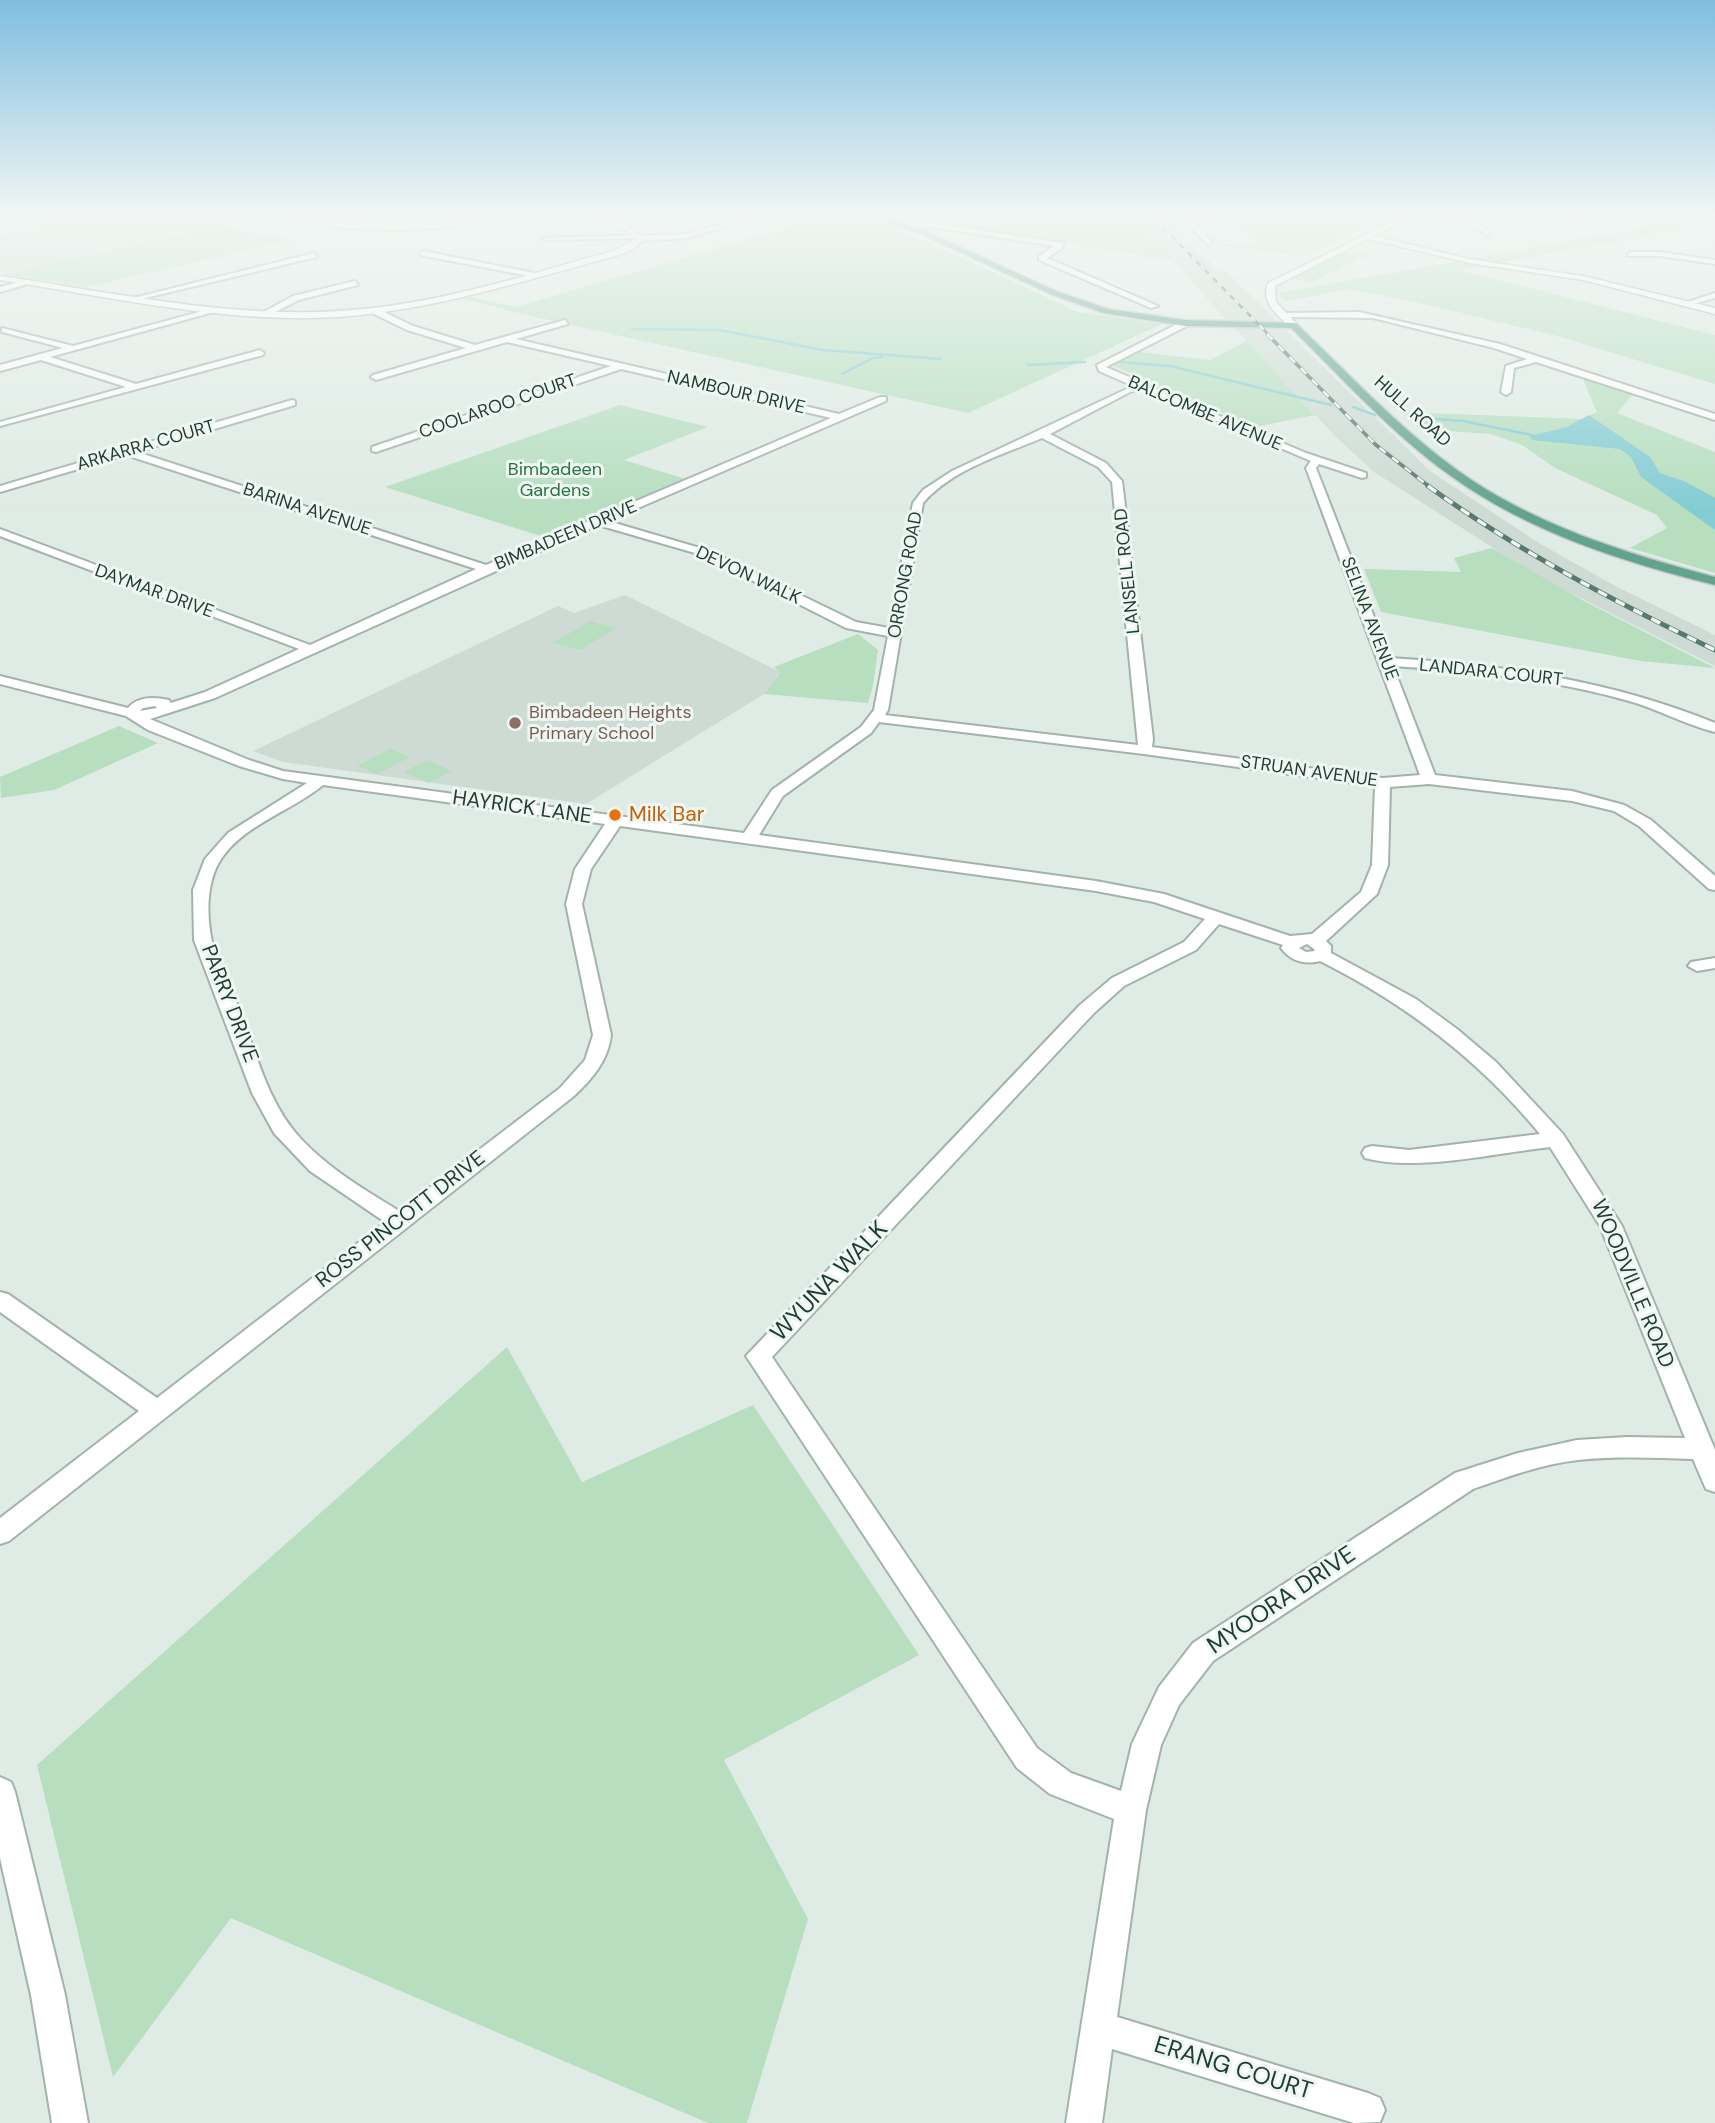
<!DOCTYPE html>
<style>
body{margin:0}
canvas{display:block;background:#dfebe5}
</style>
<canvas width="1715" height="2123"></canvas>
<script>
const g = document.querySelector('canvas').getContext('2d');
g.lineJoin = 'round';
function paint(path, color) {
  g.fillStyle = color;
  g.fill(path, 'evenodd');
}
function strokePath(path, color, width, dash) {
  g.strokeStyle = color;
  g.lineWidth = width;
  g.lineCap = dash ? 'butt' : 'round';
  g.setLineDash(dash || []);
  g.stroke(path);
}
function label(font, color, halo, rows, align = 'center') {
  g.font = font + ' "DM Sans",sans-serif';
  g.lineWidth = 6;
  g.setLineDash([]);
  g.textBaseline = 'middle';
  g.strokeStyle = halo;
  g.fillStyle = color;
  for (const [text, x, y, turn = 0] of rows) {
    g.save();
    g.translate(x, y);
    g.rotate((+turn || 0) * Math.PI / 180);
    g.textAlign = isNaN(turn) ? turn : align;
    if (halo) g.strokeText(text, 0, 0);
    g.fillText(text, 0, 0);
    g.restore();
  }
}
const built = new Path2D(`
 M74,214h186l6,1 -266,58v-36z
 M1133,214l30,1 52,52 9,2 53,52 -48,2 -57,-63h5l-12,-13z
 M1282,326l148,145 112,74 77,43 96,47v31l-176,-89 -165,-105 -41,-38 -99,-107z
 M625,595l155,77 -16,22 -178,110 -303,-42 -30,-11 305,-145 16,7z`);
const green = new Path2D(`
 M833,214l44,9 42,15 159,74 84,12 -194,89 -464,-103 3,-1 -44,-10 7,-2 46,10z
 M883,214h250l44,47z
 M1240,214h131l16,2 -80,39h-16l-77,-11 44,-1 -25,-23z
 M1715,215v8l-256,47 256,65v49l-161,-49 -144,-34 -61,-12 -64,12 -6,-8z
 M219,226l72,14 -204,47 -87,-13z
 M1354,249l18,4 -61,29 -19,-3z
 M1247,341l68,74 -60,12 -144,-62 29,-13 70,8z
 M1582,377l51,17 -16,19 98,39v121l-85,-25 37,-20 -10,-13 -102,-47 -33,-23 -31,-11 -71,-5 -18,-17 180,7 15,-7z
 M620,405l88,22 -84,33 62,19 -139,59 -162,-51z
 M1492,548l92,53 131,67 -74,-7 -260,-49 -17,-43 97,3 -7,-14z
 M590,621l26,7 -36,22 -27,-7z
 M858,634l20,16 -5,35 -5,18 -104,-9 16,-21 -6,-6z
 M119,726l39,17 -104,47 -53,8 -1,-21z
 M390,749l20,8 -33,17 -20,-8z
 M427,760l25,11 -23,12 -25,-11z
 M507,1347l75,135 171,-77 166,250 -195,105 84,159 -61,204h-39l-477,-205 -118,159 -76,-312z`);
const water = new Path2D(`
 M1589,415l61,42 10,16 26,9 29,16v32l-74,-53 -10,-20 -11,-8 -88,-9 -2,-4 37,-9z`);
const stream = new Path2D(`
 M632,329l87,1 104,20 118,9
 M1119,362l51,4 161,39
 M1028,365l57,-3
 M842,374l31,-16 9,-1
 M1353,407l22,8
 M1423,418l40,3 69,14`);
const street = new Path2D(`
 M15,214l-1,1 -14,5v-4z
 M270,214l119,11 57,-2 62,-9c-50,21 -187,20 -238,0z
 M613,214h12l-25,8 -3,-2z
 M757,214l8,1 -78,23 -46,3 -3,-3 -92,2 -4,-2 145,-4z
 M1178,214l28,4 28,-4 -21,8 -22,-1 21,20 -3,4 -24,-23 1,-3z
 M1413,214c25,0 61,-2 77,20l-5,1c-17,-21 -50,-13 -72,-21z
 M1587,214h14l-24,7 -6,6 -5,-1 7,-8z
 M931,223l132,20v4l-16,11 111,48 -7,2 -112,-48v-4l15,-10 -123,-19 -27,-1z
 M423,251l111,22 4,2 -4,2 -114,-22z
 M1630,252h29l56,8v4l-56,-8h-32z
 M314,253l3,4 -180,43 -4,-2z
 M22,281l3,4 -25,7v-5z
 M355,281l3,4 -59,15 -32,16 -7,-2 33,-18z
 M1715,293v5l-29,8 -4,-2z
 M214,308l7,2 -171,47 86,27 124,-34 4,3 -1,2 -263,71v-4l126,-35 -85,-27 -41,11v-6l63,-17 -61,-16v-4l71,18z
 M372,309h6l35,17 62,19 90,-25 3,4 -52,15 323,75 41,-17h6v4l-278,120 102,30 146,71 33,6 24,-125 10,-13 29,-19 181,-85 -34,-15 -2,-6 86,-44h6v4l-83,42 200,86 60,20v4l-4,1 -43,-14 -3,4 74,190c112,7 220,22 325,65v9c-29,-7 -57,-23 -86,-31 -77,-22 -157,-30 -236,-35l42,109 137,16 52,14 27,15 64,56v14l-6,-1 -70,-63 -25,-15 -42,-10 -143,-17 -39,3 -2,78 -11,29 -51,47 5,5v7l85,46 41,30 39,33 67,72 59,92 93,224v42l-9,-3 -13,-30c-38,-1 -76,-3 -115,1 -36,4 -71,17 -105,29l-260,172 -34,44 -18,40 -15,65 -29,207 251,76 12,5 5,12 -5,12 -26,1 -242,-74 -10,74h-36l48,-304 -64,-25 -33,-26 -271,-412 334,-351 32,-27 72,-36 21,-23 -51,-17 -58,-11 -476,-65 -29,43 -9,35 29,131c-3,26 -19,44 -37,61l-565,445 -9,3v-26l139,-107 -139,-99v-20l8,2 149,104 228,-176 -75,-51 -36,-38 -22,-40 -58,-153 -1,-50 12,-31 23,-26 79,-50 -24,-4 -44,-13 -91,-36 -22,-14 -126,-32v-8l128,32c10,-12 26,-11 41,-8l2,3 34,-11 94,-43 -299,-113v-7l310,116 166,-76 -350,-114 -126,37v-6l292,-86 3,1v4l-158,47 349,113 345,-147 -210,-49 -245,83 -4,-1v-4l239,-81 -104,-24 -131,38 -5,-3 2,-2 93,-27 -59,-18 -35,-17zM1142,389l169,72 -5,7 114,307 -37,3 -231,-31 1,-8 -31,-258 -16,-18 -56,-29 80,-42zM1042,438l56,29 14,15 26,263 -253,-30 3,-5 35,-207c29,-34 79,-48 119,-65zM598,525l104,30 144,73 42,8 -14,74 -13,17 -89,63 -28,43 -461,-62 -34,-11 -99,-41 65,-21zM155,706l2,2 -17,3 3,-3zM879,722l265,32 231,32 -3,79 -11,27 -49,42 -22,2 -126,-42 -68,-13 -337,-46 24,-39 88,-63zM323,785l282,39 -30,45 -9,35 27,131 -8,25 -25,28 -161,123c-34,-21 -70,-42 -98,-72 -35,-37 -46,-92 -65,-138 -8,-20 -20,-38 -24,-59 -5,-25 -6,-55 6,-78 22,-39 73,-52 105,-79zM1219,924l64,21 -2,3c10,13 23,17 39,13 86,43 159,99 220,173l-131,16 -37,-4 -7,2 -3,5 3,5c51,14 131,-5 185,-11l50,79 85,212 -58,-1 -50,3 -59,13 -63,20 -262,170 -34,44 -27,57 -11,47 -50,-18 -34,-25 -265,-391 322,-344 30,-27 72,-36zM1307,944l7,5 1,2 -9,1 -7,-4z
 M1359,312l141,32 215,70v6l-179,-58 -22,6 -3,24 -5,3 -5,-3 5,-26 21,-7 -33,-11 -121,-30 -90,-1 -4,-2 4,-2z
 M1715,958v10l-18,3 -9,-5 3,-4z
 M0,1777l11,5 4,10 50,203 23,128h-36l-21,-128 -31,-137z`);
const secondary = new Path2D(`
 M574,214c24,0 54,7 71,25l-13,11 -13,5c-93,25 -184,55 -280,62 -113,7 -228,-20 -339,-37v-4c111,16 226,42 338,35 95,-5 184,-35 275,-60l23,-12 -10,-9z
 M1408,214h10l-43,22 94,23 114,17 132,32v6l-132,-34 -114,-17 -101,-24 -93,47 1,16 20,21v4h-6c-13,-12 -30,-25 -22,-44z`);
const primary = new Path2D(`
 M859,214h14l48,15 135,62 52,18 77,11 111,3c52,50 102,104 161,147 76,55 168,83 258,107v8c-92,-23 -186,-53 -264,-109 -59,-42 -109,-98 -160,-148l-106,-2 -82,-13 -53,-19 -134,-62z`);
const railFar2 = new Path2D(`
 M1150,214l119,121`);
const railFar1 = new Path2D(`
 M1267,334l109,111 55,43`);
const rail = new Path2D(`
 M1428,486c90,65 187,116 287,164`);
const markers = [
 [515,723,7,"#8d6e63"],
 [615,815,7,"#e8710a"]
];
const farStreetnames = [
 ["NAMBOUR DRIVE",736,393,13],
 ["COOLAROO COURT",498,407,-19],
 ["HULL ROAD",1412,412,42],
 ["BALCOMBE AVENUE",1205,414,23],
 ["ARKARRA COURT",146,446,-16],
 ["BARINA AVENUE",307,510,18],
 ["BIMBADEEN DRIVE",566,536,-23],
 ["LANSELL ROAD",1128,571,-96],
 ["ORRONG ROAD",906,575,-80],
 ["DEVON WALK",748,576,25],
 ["DAYMAR DRIVE",154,592,20],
 ["SELINA AVENUE",1369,619,69],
 ["LANDARA COURT",1491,673,6],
 ["STRUAN AVENUE",1309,772,8]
];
const farParknames = [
 ["Bimbadeen",555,470],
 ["Gardens",555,491]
];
const farEducationnames = [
 ["Bimbadeen Heights",529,713],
 ["Primary School",529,734]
];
const streetNames = [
 ["HAYRICK LANE",522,808,8],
 ["PARRY DRIVE",229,1004,69],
 ["ROSS PINCOTT DRIVE",401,1220,-38],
 ["WOODVILLE ROAD",1632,1284,67]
];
const foodNames = [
 ["Milk Bar",629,815]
];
const nearStreetnames = [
 ["WYUNA WALK",830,1282,-46],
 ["MYOORA DRIVE",1282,1601,-34],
 ["ERANG COURT",1233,2069,17]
];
paint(built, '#cddbd4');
paint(green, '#b6debf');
paint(water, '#83ccd3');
strokePath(stream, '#83ccd3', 2.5);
strokePath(street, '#a2b3ac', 4);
strokePath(secondary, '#9fbaaf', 3);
strokePath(primary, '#c0c8c6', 3);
paint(street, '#fff');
paint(secondary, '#fff');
paint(primary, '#61a38e');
strokePath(railFar2, '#59786e', 2.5);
strokePath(railFar1, '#59786e', 3.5);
strokePath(rail, '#59786e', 5);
strokePath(railFar2, '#eff7f3', 2, [6]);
strokePath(railFar1, '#eff7f3', 2.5, [8]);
strokePath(rail, '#eff7f3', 3.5, [10]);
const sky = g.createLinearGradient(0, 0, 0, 512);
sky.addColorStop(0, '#7fbee0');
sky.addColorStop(0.42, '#f1f6f3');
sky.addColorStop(1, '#f1f6f300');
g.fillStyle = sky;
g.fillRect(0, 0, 1715, 512);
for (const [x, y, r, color] of markers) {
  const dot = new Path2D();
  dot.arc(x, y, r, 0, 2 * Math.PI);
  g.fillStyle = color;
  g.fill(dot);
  strokePath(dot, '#eff7f3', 2.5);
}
label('18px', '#1f3c32', '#eff7f3', farStreetnames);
label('18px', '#287441', '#eff7f3', farParknames);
label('18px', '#785e54', '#eff7f3', farEducationnames, 'left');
label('21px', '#1f3c32', '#eff7f3', streetNames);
label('21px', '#c56008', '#eff7f3', foodNames, 'left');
label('24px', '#1f3c32', '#eff7f3', nearStreetnames);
</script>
